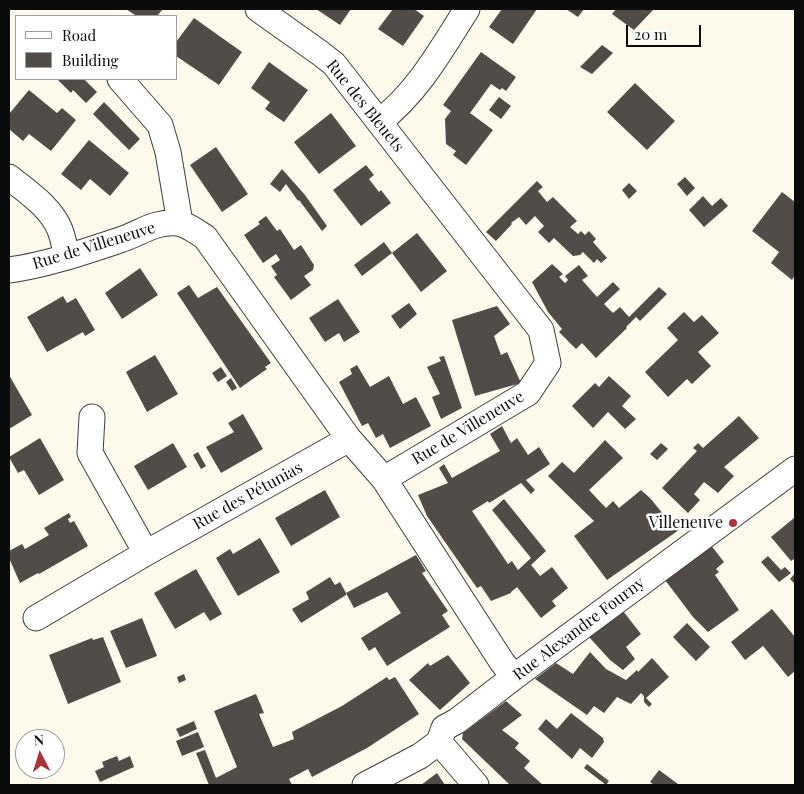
<!DOCTYPE html>
<meta charset="utf-8">
<style>
body{margin:0}
#map{position:relative;width:804px;height:794px;overflow:hidden;background:#fdf9eb;font-family:"Playfair Display",serif}
canvas{display:block}
.frame{position:absolute;inset:0;border:10px solid #0b0b0b;pointer-events:none}
.legend{position:absolute;left:15px;top:15px;width:162px;height:65px;box-sizing:border-box;background:#fff;border:1px solid #9d9d9d;margin:0;padding:6px 9px;list-style:none;font-size:15px;color:#0b0b0b}
.legend li{display:flex;align-items:center;gap:10px;height:25px}
.legend b{width:25px;border:1px solid #9d9d9d}
.north{position:absolute;left:15px;top:729px;width:50px;height:50px;box-sizing:border-box;background:#fff;border:1px solid #9d9d9d;border-radius:50%;rotate:355deg;font-size:14px;font-weight:700;line-height:20px;text-align:center;color:#0b0b0b}
.north::after{content:'';display:block;margin:auto;width:18px;height:22px;background:#ab3238;clip-path:polygon(50% 0,100% 100%,50% 72%,0 100%)}
.scale{position:absolute;left:626px;top:25px;width:75px;height:22px;box-sizing:border-box;border:2px solid #0b0b0b;border-top:0;padding-left:6px;font-size:15px;line-height:18px;white-space:nowrap;color:#0b0b0b;-webkit-text-stroke:4px #fff;paint-order:stroke}
</style>
<div id="map">
<canvas width="804" height="794"></canvas>
<div class="frame"></div>
<ul class="legend">
<li><b style="height:6px;background:#fff"></b>Road</li>
<li><b style="height:14px;background:#524c48"></b>Building</li>
</ul>
<div class="north">N</div>
<div class="scale">20 m</div>
</div>
<script>
const g = document.querySelector('canvas').getContext('2d');
g.lineJoin = 'round';
function paint(path, color) {
  g.fillStyle = color;
  g.fill(path, 'evenodd');
}
function strokePath(path, color, width, dash) {
  g.strokeStyle = color;
  g.lineWidth = width;
  g.lineCap = dash ? 'butt' : 'round';
  g.setLineDash(dash || []);
  g.stroke(path);
}
function label(font, color, halo, rows, align = 'center') {
  g.font = font + ' "Playfair Display",serif';
  g.lineWidth = 5;
  g.setLineDash([]);
  g.textBaseline = 'middle';
  g.strokeStyle = halo;
  g.fillStyle = color;
  for (const [text, x, y, turn = 0] of rows) {
    g.save();
    g.translate(x, y);
    g.rotate((+turn || 0) * Math.PI / 180);
    g.textAlign = isNaN(turn) ? turn : align;
    if (halo) g.strokeText(text, 0, 0);
    g.fillText(text, 0, 0);
    g.restore();
  }
}
const building = new Path2D(`
 M126,9h37l-6,7h-23l1,-1z
 M316,9h35l-11,16z
 M393,9h21l10,7 -21,30 -25,-17z
 M502,9h35l-24,35 -24,-17z
 M566,9h18l-6,8z
 M616,9h38l-20,21 -22,-16z
 M194,18l48,34 -23,33 -43,-29v-14z
 M602,45l11,8 -21,21 -12,-7z
 M481,52l35,25 -10,14 -4,-3 -2,2 -9,-6 -21,29 23,17 -27,35 -13,-10 3,-4 -10,-7 -1,-25 6,-8 -8,-6z
 M269,62l39,28 -24,32 -19,-13 5,-7 -19,-14z
 M57,79h27l13,13 -11,11 -13,-13 -2,3z
 M635,83l40,38 -28,29 -40,-38z
 M29,90l28,23 5,-5 14,12 -25,31 -22,-17 -6,7 -14,-12v-15z
 M499,97l12,9 -10,13 -12,-9z
 M104,102l36,37 -11,11 -36,-36z
 M331,113l25,33 -37,28 -25,-32z
 M89,140l40,33 -19,23 -20,-17 -9,11 -20,-16z
 M216,147l32,47 -26,18 -32,-47z
 M366,165l8,10 -5,4 10,13 2,-2 10,13 -30,23 -28,-36z
 M282,169l23,26 22,31 -5,5 -23,-31 -1,1 -12,-17 -6,8 -10,-8z
 M685,177l10,11 -8,8 -10,-12z
 M537,181l6,6 -5,4 9,11 6,-5 24,24 -7,6 8,7 3,-3 4,4 4,-4 7,8 -3,3 14,16 -6,5 -4,-4 -3,4 -11,-11 -3,3 -7,1 -19,-18 -5,5 -11,-11 6,-6 -9,-10 -9,9 -7,-8 -8,6 1,1 -16,17 -10,-9z
 M629,183l8,8 -8,8 -7,-9z
 M782,192l13,10v73l-3,5 -21,-17 8,-11 -27,-21z
 M703,196l9,10 9,-8 7,8 -24,21 -15,-17z
 M266,216l11,15 3,-2 14,21 7,-5 13,20 -1,5 -9,6 7,9 -20,15 -17,-23 3,-2 -6,-9 9,-6 -4,-6 -13,9 -19,-28 16,-11 -2,-2z
 M417,233l30,38 -26,21 -29,-39z
 M384,242l8,11 -30,23 -8,-11z
 M552,264l11,10 -4,3 6,6 3,-3 -3,-4 14,-11 9,11 -6,4 15,17 16,-15 7,7 -16,15 9,9 7,-6 9,10 30,-30 8,7 -27,27 -4,-4 -10,10 1,1 -31,30 -14,-15 -6,6 -17,-17 3,-3 -14,-17 -16,-30z
 M140,268l18,27 -36,24 -17,-26z
 M189,285l9,13 19,-11 54,76 -6,4 2,2 -27,19 -63,-95z
 M63,296l4,7 9,-5 19,32 -10,6 -2,-4 -36,20 -20,-35z
 M338,299l22,33 -16,10 -5,-9 -14,9 -16,-24z
 M409,303l8,11 -17,15 -9,-13z
 M497,306l13,18 -16,12 7,19 6,-3 14,31 -46,13 -23,-76z
 M684,312l10,10 8,-7 17,18 -21,19 13,14 -19,18 -5,-5 -19,18 -23,-25 33,-32 -11,-12z
 M155,355l23,39 -31,18 -21,-40z
 M444,356l18,52 -21,11 -9,-22 8,-3 -13,-27 14,-6 -2,-4z
 M357,365l13,22 19,-11 14,28 13,-7 15,29 -41,22 -7,-14 -7,4 -8,-15 -6,3 -23,-44 13,-8 -2,-5z
 M221,367l6,9 -9,6 -6,-9z
 M9,375l23,40 -23,14z
 M609,376l22,20 -9,10 14,13 -11,10 -17,-17 -15,16 -21,-22 23,-23 4,4z
 M231,378l6,10 -5,3 -6,-9z
 M243,414l20,35 -42,24 -15,-26 28,-15 -6,-9z
 M739,416l20,22 -35,29 10,9 -16,17 -14,-11 -10,12 6,6 -12,13 -26,-25 35,-37 -4,-3 5,-5 5,5z
 M502,426l9,17 6,-5 11,17 11,-8 11,17 -24,16 9,10 -4,4 -10,-11 -32,20 -1,-2 -16,10 36,53 4,-3 6,9 13,-12 -39,-48 12,-11 42,52 -15,14 9,11 12,-9 16,21 -16,13 4,5 -15,12 -24,-31 -6,5v1l-20,8 -10,-15 -4,2 -50,-72 -9,-21 30,-12 -9,-15 5,-4 8,14 48,-27 -10,-17z
 M40,438l24,42 -25,15 -15,-25 -6,3 -9,-16z
 M605,440l18,18 -34,32 17,18 7,-7 6,7 22,-18 9,8 14,17 2,-2 13,17 -72,50 -33,-44 20,-15 -46,-45 14,-14 12,11z
 M173,443l14,24 -39,23 -14,-24z
 M661,443l7,6 -11,11 -7,-6z
 M198,452l8,14 -5,3 -8,-14z
 M325,490l15,27 -49,29 -16,-28z
 M69,513l2,4 -3,2 2,4 4,-2 14,25 -49,28 -1,-1 -18,10 -11,-25v-7l13,-7 3,5 24,-14 -5,-7z
 M794,518l1,42 -1,-1 -3,2 -20,-24z
 M260,538l20,34 -42,24 -22,-38 14,-9 3,5z
 M710,544l14,18 -8,7 3,3 -4,3 24,35 -31,22 -15,-15 -28,-37z
 M416,555l10,16 -4,2 26,38 -6,4 8,12 -63,39 -12,-19 -6,4 -8,-13 40,-25 -14,-21 -33,16 -8,-15z
 M768,556l13,14 4,-3 6,6 -12,9 -18,-20z
 M196,569l26,45 -12,7 -6,-9 -29,17 -21,-36z
 M795,573v11l-5,-5z
 M330,577l5,8 5,-3 6,11v2l-45,28 -9,-14 17,-10 -3,-7z
 M772,609l23,28v34l-7,6 -25,-31 -18,14 -14,-18z
 M623,611l18,23 -15,13 9,12 -12,11 -13,-10 -21,-23z
 M142,618l15,38 -31,12 -16,-37z
 M687,623l23,24 -14,14 -23,-24z
 M103,637l18,45 -53,22 -19,-49 43,-17 1,2z
 M590,652l16,17 20,11 11,-10 1,2 14,-14 17,19 -23,21 6,6 -3,3 -5,-5v-6l-3,-3 -10,11 -14,-7 -13,16 -10,-7 -7,9 -52,-36 21,-16 17,11z
 M448,655l22,28 -30,27 -31,-30 19,-17 2,3z
 M184,674l2,6 -7,3 -2,-6z
 M387,677l2,3 6,-3 24,37 -52,34 -55,29 -4,-8 -19,10 3,6h-83l-13,-32 9,-3 11,28 21,-11 -23,-56 42,-17 8,19 -5,1 14,33 21,-8 -2,-7 50,-26z
 M506,701l16,14 -20,15 17,13 -4,5 15,13 -6,7 19,17h-33l-48,-46 1,-6z
 M571,713l32,25 1,4 -12,16 -12,-10 -8,11 -34,-30 8,-10 11,10z
 M194,721l3,8 -17,8 -4,-8z
 M198,732l6,15 -22,9 -6,-15z
 M117,756l2,5 11,-5 4,11 -34,15 -5,-11 9,-4 -2,-5z
 M587,764l22,17 -3,4 -22,-17z
 M659,770l19,14v1h-24l-4,-3z
 M437,773l8,12h-24z`);
const minor = new Path2D(`
 M258,9l62,44 14,11 207,266 7,33 -20,30 -144,86
 M120,79l40,46 8,27 12,71
 M379,122c39,-30 62,-72 88,-113
 M9,177c18,15 42,30 51,53 3,8 5,18 7,26
 M9,270c34,-4 78,-19 111,-30 21,-7 34,-19 58,-17 9,1 20,10 27,14l144,202 35,40 118,183 12,15
 M92,417l-2,36 56,100
 M36,618l110,-65 203,-114
 M439,742l37,43
 M365,785l55,-29 19,-14 5,-14 13,-7 57,-44 281,-208`);
const markers = [
 [733,523,5,"#ab3238"]
];
const streetNames = [
 ["Rue des Bleuets",365,106,51],
 ["Rue de Villeneuve",94,246,-17],
 ["Rue de Villeneuve",468,428,-31],
 ["Rue des Pétunias",248,496,-29],
 ["Rue Alexandre Fourny",579,629,-37]
];
const poiNames = [
 ["Villeneuve",723,523]
];
paint(building, '#524c48');
strokePath(minor, '#3e3e3e', 27);
strokePath(minor, '#fff', 25);
for (const [x, y, r, color] of markers) {
  const dot = new Path2D();
  dot.arc(x, y, r, 0, 2 * Math.PI);
  g.fillStyle = color;
  g.fill(dot);
  strokePath(dot, '#fff', 2);
}
label('16px', '#0b0b0b', '#fff', streetNames);
label('16px', '#0b0b0b', '#fff', poiNames, 'right');
</script>
